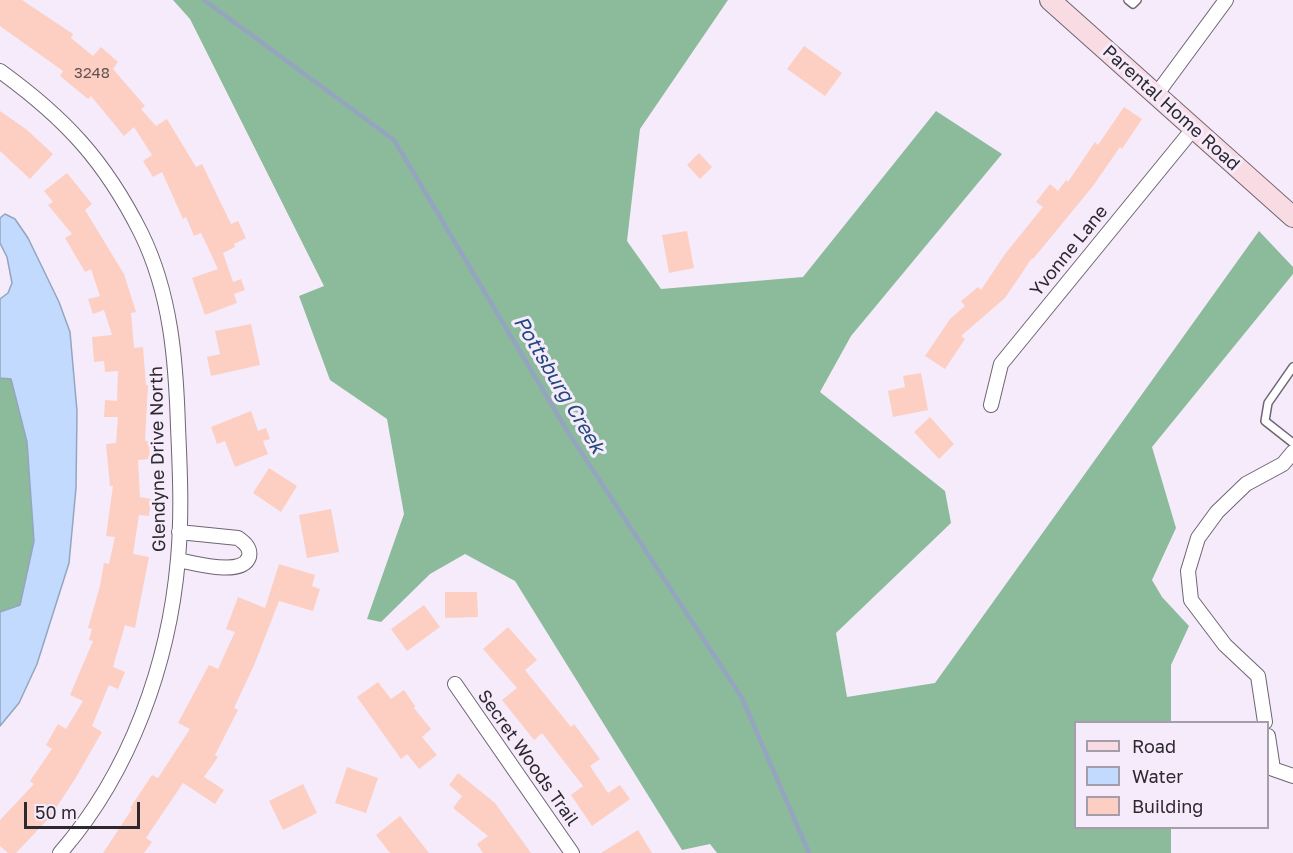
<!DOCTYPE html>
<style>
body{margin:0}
#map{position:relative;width:1293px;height:853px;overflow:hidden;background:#f5ebfb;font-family:"Golos Text",sans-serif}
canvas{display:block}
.legend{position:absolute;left:1074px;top:721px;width:195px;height:108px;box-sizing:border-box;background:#f5ebfb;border:2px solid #a59da9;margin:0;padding:8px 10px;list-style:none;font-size:18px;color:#2d292f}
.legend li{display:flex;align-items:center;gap:12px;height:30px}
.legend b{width:30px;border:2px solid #a59da9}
.scale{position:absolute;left:24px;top:802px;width:116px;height:27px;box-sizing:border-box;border:3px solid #2d292f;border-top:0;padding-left:8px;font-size:18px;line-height:21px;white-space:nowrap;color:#2d292f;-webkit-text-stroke:4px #f5ebfb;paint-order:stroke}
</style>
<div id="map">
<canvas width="1293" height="853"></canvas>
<ul class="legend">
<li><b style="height:8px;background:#f9dce3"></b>Road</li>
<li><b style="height:16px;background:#c1dafd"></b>Water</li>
<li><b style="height:16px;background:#fdcfc2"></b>Building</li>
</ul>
<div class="scale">50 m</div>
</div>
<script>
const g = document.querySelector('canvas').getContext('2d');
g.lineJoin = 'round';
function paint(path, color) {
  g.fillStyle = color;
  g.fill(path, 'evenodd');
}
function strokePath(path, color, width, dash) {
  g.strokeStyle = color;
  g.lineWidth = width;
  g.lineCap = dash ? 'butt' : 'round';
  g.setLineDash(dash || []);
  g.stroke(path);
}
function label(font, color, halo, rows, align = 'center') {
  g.font = font + ' "Golos Text",sans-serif';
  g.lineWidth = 6;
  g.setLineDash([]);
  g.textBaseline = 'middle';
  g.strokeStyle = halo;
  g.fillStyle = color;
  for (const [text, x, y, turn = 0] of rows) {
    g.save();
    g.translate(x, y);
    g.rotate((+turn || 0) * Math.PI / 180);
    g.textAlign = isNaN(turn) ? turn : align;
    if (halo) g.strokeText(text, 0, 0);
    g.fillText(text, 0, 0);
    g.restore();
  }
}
const forest = new Path2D(`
 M173,0h555l-88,129 -13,112 34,48 142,-12 133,-166 66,43 -151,182 -31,56 125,99 6,32 -115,110 11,64 88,-14 324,-452 34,36v7l-141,173 24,81 -24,52 10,17 27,29 -18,39v57h-95v106h95v25h-454l-7,-9 -28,6 -167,-269 -50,-27 -35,20 -49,48 -14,-3 37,-105 -17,-95 -57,-39 -31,-84 25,-10 -134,-267z
 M0,378l11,1 16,63 7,99 -14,64 -20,7z`);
const water = new Path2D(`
 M5,214l10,5 13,19 31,64 11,30 7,79 -1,77 -7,75 -32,101 -18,39 -19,23v-114l20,-7 14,-64 -7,-99 -16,-63 -11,-1v-79l8,-6 4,-10 -5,-26 -7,-14v-25z`);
const stream = new Path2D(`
 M204,0l190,140 174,292 174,266 67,155`);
const building = new Path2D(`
 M0,0h22l51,34 -2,4 22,18 8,-9 17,15 -5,7 32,37 -4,3 15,17 11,-7 29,48 6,-3 29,60 7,-3 8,17 -12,6 1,3 -12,6 10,29 8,-3 4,11 -11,4 3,9 -32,12 -13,-37 26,-9 -17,-36 -7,3 -8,-19 -3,2 -21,-47 -9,5 -10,-16 9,-6 -18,-28 -10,9 -33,-40 -3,3 -28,-23 3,-5 -63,-45z
 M804,46l38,27 -17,23 -38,-27z
 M1124,107l18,12 -20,30 -2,-2 -27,39 -60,73 -1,-1 -27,40 -44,38 4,3 -20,30 -20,-13 25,-37 15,-13 -4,-5 17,-14 3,3 24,-36 38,-47 -7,-5 14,-18 8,7 8,-11 2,2 27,-40 3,3z
 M0,111l26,18 27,25 -23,25 -30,-28z
 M699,153l13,14 -12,12 -13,-14z
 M67,173l25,31 -7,6 39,64 12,38 -5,1 3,35 9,-1 3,38h2l-3,56h4l1,18 -12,1 2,37 11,2 -2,17 -10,-1 -6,39 16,3 -14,71 -10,-3 -12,42 12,5 -7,17 -9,-4 -17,41 10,6 -27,47 -25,38 -34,36h-8l-8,-7v-26l34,-36 -4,-3 22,-32 -6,-4 12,-21 8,5 17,-28 -13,-6 23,-54 -4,-1 3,-11 -4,-1 12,-42 4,-23 5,1 6,-27 -9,-1 7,-50h-3l-4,-42 10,-1 2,-26h-14l1,-17 12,1 1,-30 -13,1 -1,-11 -10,1 -2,-25 20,-2 -8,-25 -11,4 -5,-15 12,-3 -9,-27 -6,3 -20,-34 7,-4 -24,-29 5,-3 -9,-11z
 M687,231l7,37 -25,5 -7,-38z
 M251,324l9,41 -49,11 -4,-19 13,-3 -5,-23z
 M921,373l7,37 -35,7 -5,-26 17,-4 -2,-11z
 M251,411l7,20 8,-3 4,11 -7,2 5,13 -33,13 -10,-26 -8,3 -6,-17z
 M930,417l24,27 -15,15 -25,-27z
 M269,468l28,18 -16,26 -28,-19z
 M331,509l8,43 -32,6 -8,-43z
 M279,564l36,11 -3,11 8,3 -7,22 -34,-10 -24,62 -21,45 4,2 -23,45 3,2 -14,20 20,13 -9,14 -32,-21 -37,55 6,4 -8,11h-41l29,-44 -2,-1 22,-33 6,3 32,-49 -12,-6 31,-58 9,4 17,-37 -9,-3 12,-32 27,11z
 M445,592h32l1,25 -33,1z
 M424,605l16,22 -33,24 -16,-22z
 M508,627l29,33 -12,10 46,57 3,-3 26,35 -10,7 18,27 12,-8 10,14 -38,27 -21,-31 12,-9 -41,-53 -8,7 -32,-40 15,-12 -34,-39z
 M378,682l13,17 13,-9 11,16 -1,2 17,21 -9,8 15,18 -18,14 -12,-15 -6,5 -44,-62z
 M347,767l31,11 -12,35 -31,-10z
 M458,773l37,30 36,50h-48l-6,-9 11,-8 -35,-28 9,-12 -13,-11z
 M303,784l14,29 -34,17 -14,-29z
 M400,816l29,37h-39l-14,-18z
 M638,830l14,23h-51z`);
const lane = new Path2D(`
 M1128,0l5,4 4,-4
 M1293,367l-25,36 -3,18 28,22`);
const street = new Path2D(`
 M0,71c65,47 105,90 141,162 30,61 35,128 37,194 2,44 4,88 0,132 -9,105 -48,214 -118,294
 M1156,95l70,-95
 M991,405l10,-41 192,-235
 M178,560c16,3 64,17 71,-3 2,-9 -4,-14 -11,-19l-59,-6
 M455,684l117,169
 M1265,722l-7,-46 -33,-31 -34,-45 -3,-29 10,-33 19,-26 29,-28 37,-20 10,-12
 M1268,736l5,33 20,7`);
const secondary = new Path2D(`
 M1050,0l243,217`);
const numberNames = [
 ["3248",92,73]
];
const streetNames = [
 ["Parental Home Road",1171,108,42],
 ["Yvonne Lane",1069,251,-51],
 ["Glendyne Drive North",158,459,-91],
 ["Secret Woods Trail",528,758,55]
];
const waterNames = [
 ["Pottsburg Creek",559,385,59]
];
paint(forest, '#8bbb9b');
paint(water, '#c1dafd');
strokePath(water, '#95a5bf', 1.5);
strokePath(stream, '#95a5bf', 4.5);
paint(building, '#fdcfc2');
strokePath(lane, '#6e6572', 10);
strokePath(street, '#6e6572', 16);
strokePath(secondary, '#6e6572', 22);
strokePath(lane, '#fff', 7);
strokePath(street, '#fff', 14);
strokePath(secondary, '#f9dce3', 20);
label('15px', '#615254', null, numberNames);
label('18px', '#2d292f', '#f5ebfb', streetNames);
label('italic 20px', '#22497e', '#f5ebfb', waterNames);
</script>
